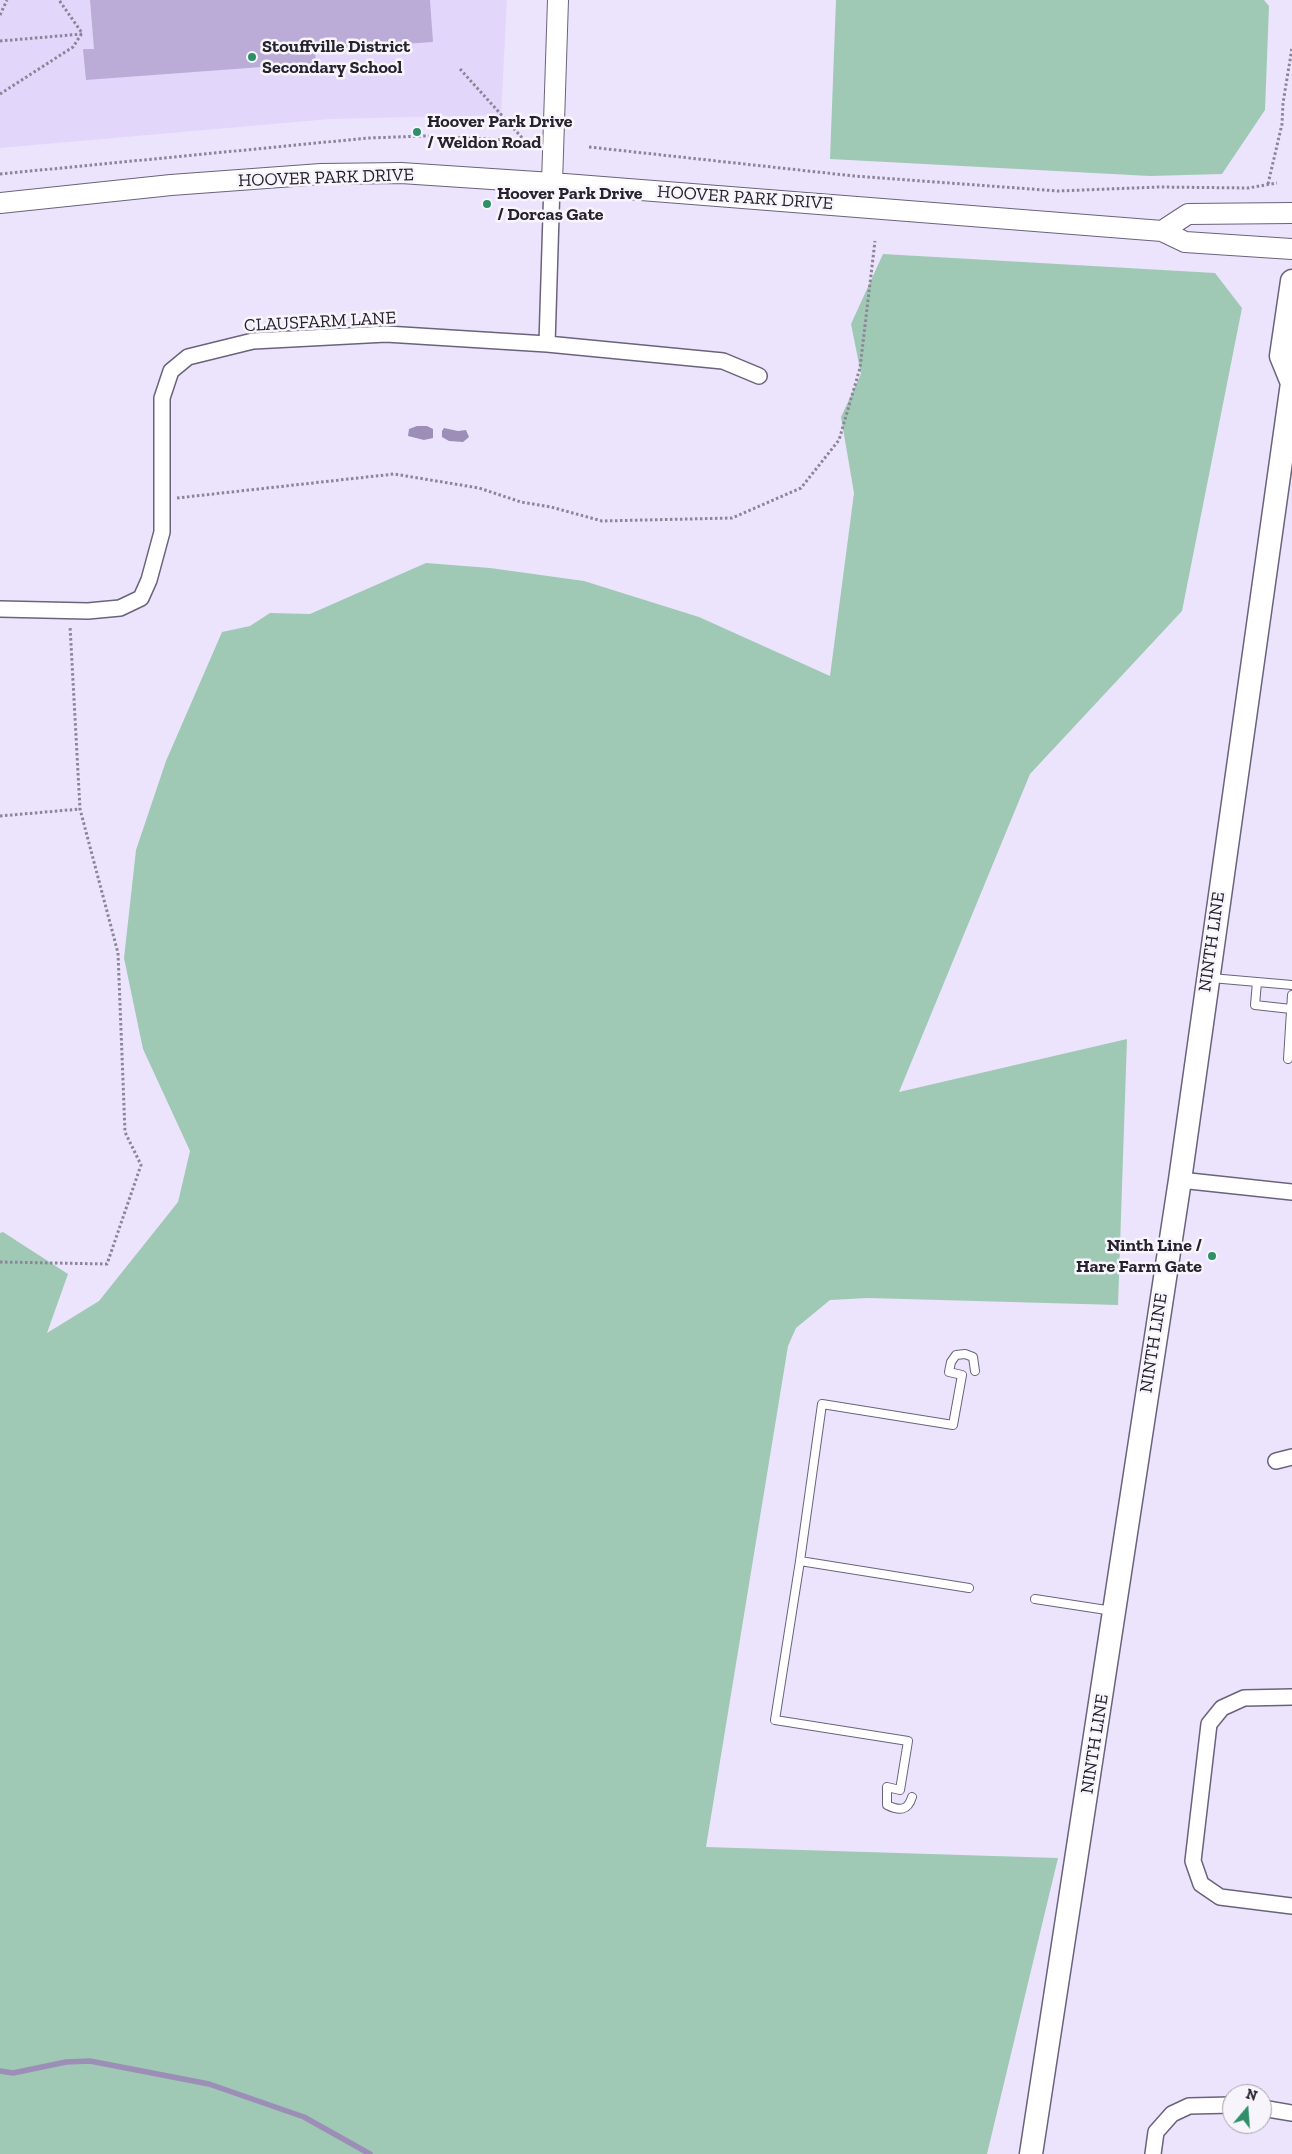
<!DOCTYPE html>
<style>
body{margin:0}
#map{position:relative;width:1292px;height:2154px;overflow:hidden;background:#ece4fc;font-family:"Zilla Slab",serif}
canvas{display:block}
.north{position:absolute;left:1222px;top:2084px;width:50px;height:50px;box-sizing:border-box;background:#f7f5fb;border:1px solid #a4a1a9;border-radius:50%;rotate:18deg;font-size:14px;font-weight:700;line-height:20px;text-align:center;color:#27232e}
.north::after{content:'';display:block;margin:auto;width:18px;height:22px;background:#2e8f68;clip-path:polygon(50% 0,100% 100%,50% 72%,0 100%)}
</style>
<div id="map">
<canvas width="1292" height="2154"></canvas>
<div class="north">N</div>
</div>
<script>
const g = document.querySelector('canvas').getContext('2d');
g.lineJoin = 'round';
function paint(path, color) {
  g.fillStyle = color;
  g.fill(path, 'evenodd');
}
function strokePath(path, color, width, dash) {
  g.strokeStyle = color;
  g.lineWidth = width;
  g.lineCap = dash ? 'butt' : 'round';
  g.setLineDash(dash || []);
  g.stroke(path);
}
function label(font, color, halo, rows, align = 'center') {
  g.font = font + ' "Zilla Slab",serif';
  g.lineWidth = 5;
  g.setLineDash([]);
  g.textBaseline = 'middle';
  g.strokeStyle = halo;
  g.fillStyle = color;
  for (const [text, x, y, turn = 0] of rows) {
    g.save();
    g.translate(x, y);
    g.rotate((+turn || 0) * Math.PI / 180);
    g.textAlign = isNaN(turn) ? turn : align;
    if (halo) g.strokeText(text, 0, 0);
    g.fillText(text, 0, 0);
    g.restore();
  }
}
const built = new Path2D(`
 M0,0h507l-6,115 -171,4 -330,29z`);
const green = new Path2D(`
 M836,0h428l5,6 -4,104 -43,64 -72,2 -320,-17z
 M883,254l332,19 27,35 -60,303 -152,163 -131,318 228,-53 -9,266 -250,-7 -38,2 -34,28 -8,18 -82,501 352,11 -71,296h-987v-921l3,-1 65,42 -21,59 52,-32 79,-99 12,-51 -47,-102 -19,-91 12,-108 30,-89 56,-129 28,-6 20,-13 40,1 116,-51 64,5 94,13 115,36 131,59 24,-183 -13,-76 20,-43 -10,-50z`);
const water = new Path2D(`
 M417,426h10l6,3v9l-9,2 -16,-4 1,-7z
 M444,428l14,3 8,-1 3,7 -6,5 -14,-1 -7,-4v-6z`);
const stream = new Path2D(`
 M0,2071l13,2 53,-11 24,-1 119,23 95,33 66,37`);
const building = new Path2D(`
 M90,0h340l3,42 -118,8 1,13 -230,17 -3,-31h11z`);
const path = new Path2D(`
 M0,15l7,-15
 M0,41l82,-7
 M460,69l65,72
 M0,94l73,-47 9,-14 -23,-33
 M589,147l265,29 204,15 101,-4 89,1 29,-5
 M0,174l368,-36 57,-2 107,5
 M1268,184l14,-60 1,-21 9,-55
 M177,498l217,-24 85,14 42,14 30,5 51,14 130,-3 69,-30 38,-48 21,-72 15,-127
 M0,816l80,-7
 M0,1262l107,2 34,-99 -16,-33 -7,-179 -38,-144 -10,-183`);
const service = new Path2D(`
 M1211,978l81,7
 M1257,982l-2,23 36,4
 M1288,1059l4,-64
 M800,1561l22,-157 131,21 9,-50 -13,-3 2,-10 5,-7 9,-1 8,3 2,14
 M1035,1599l78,12
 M912,1797c-4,14 -13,14 -25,8v-18l13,3 8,-49 -133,-21 25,-159 169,27`);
const minor = new Path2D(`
 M547,344l5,-161
 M0,609l88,2 32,-3 21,-10 8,-18 13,-48v-134l9,-27 17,-14 65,-16 133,-7 161,10 176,17 36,15
 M1180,1180l112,12
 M1276,1461l16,-4
 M1292,1697l-48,1 -22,10 -13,16 -16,137 8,23 19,13 72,9
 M1262,2108l30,5
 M1153,2154l3,-22 16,-18 17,-8 43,-1`);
const tertiary = new Path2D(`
 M552,183l6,-183
 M0,203l171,-18 150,-11 80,-1 151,10 610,48 23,11 107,7
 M1162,231l26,-17 104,-1`);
const secondary = new Path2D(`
 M1031,2154l149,-974 112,-797 -11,-27 11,-75`);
const markers = [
 [252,57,5,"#2e8f68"],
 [417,132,5,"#2e8f68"],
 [487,204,5,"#2e8f68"],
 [1212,1256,5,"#2e8f68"]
];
const poiNames = [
 ["Stouffville District",262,47],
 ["Secondary School",262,68],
 ["Hoover Park Drive",427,122],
 ["/ Weldon Road",427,143],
 ["Hoover Park Drive",497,194],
 ["/ Dorcas Gate",497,215],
 ["Ninth Line /",1202,1246,"right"],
 ["Hare Farm Gate",1202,1267,"right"]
];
const streetNames = [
 ["HOOVER PARK DRIVE",326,178,-2],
 ["HOOVER PARK DRIVE",745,198,4],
 ["CLAUSFARM LANE",320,322,-3],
 ["NINTH LINE",1212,942,-82],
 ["NINTH LINE",1154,1343,-81],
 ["NINTH LINE",1095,1744,-81]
];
paint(built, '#e3d6fb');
paint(green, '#9fc9b4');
paint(water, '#9d8eb8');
strokePath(stream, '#9d8eb8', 5.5);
paint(building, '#bbacd7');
strokePath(service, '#6b627c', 10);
strokePath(minor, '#6b627c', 18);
strokePath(tertiary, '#6b627c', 22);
strokePath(secondary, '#6b627c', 25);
strokePath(path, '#8b8597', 3, [2.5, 2.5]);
strokePath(service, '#fff', 8);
strokePath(minor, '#fff', 15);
strokePath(tertiary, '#fff', 20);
strokePath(secondary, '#fff', 22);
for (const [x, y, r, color] of markers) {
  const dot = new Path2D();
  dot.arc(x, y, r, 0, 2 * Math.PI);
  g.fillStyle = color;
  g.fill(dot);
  strokePath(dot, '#f7f5fb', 2);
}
label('bold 18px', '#27232e', '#f7f5fb', poiNames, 'left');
label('18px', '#27232e', '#f7f5fb', streetNames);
</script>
